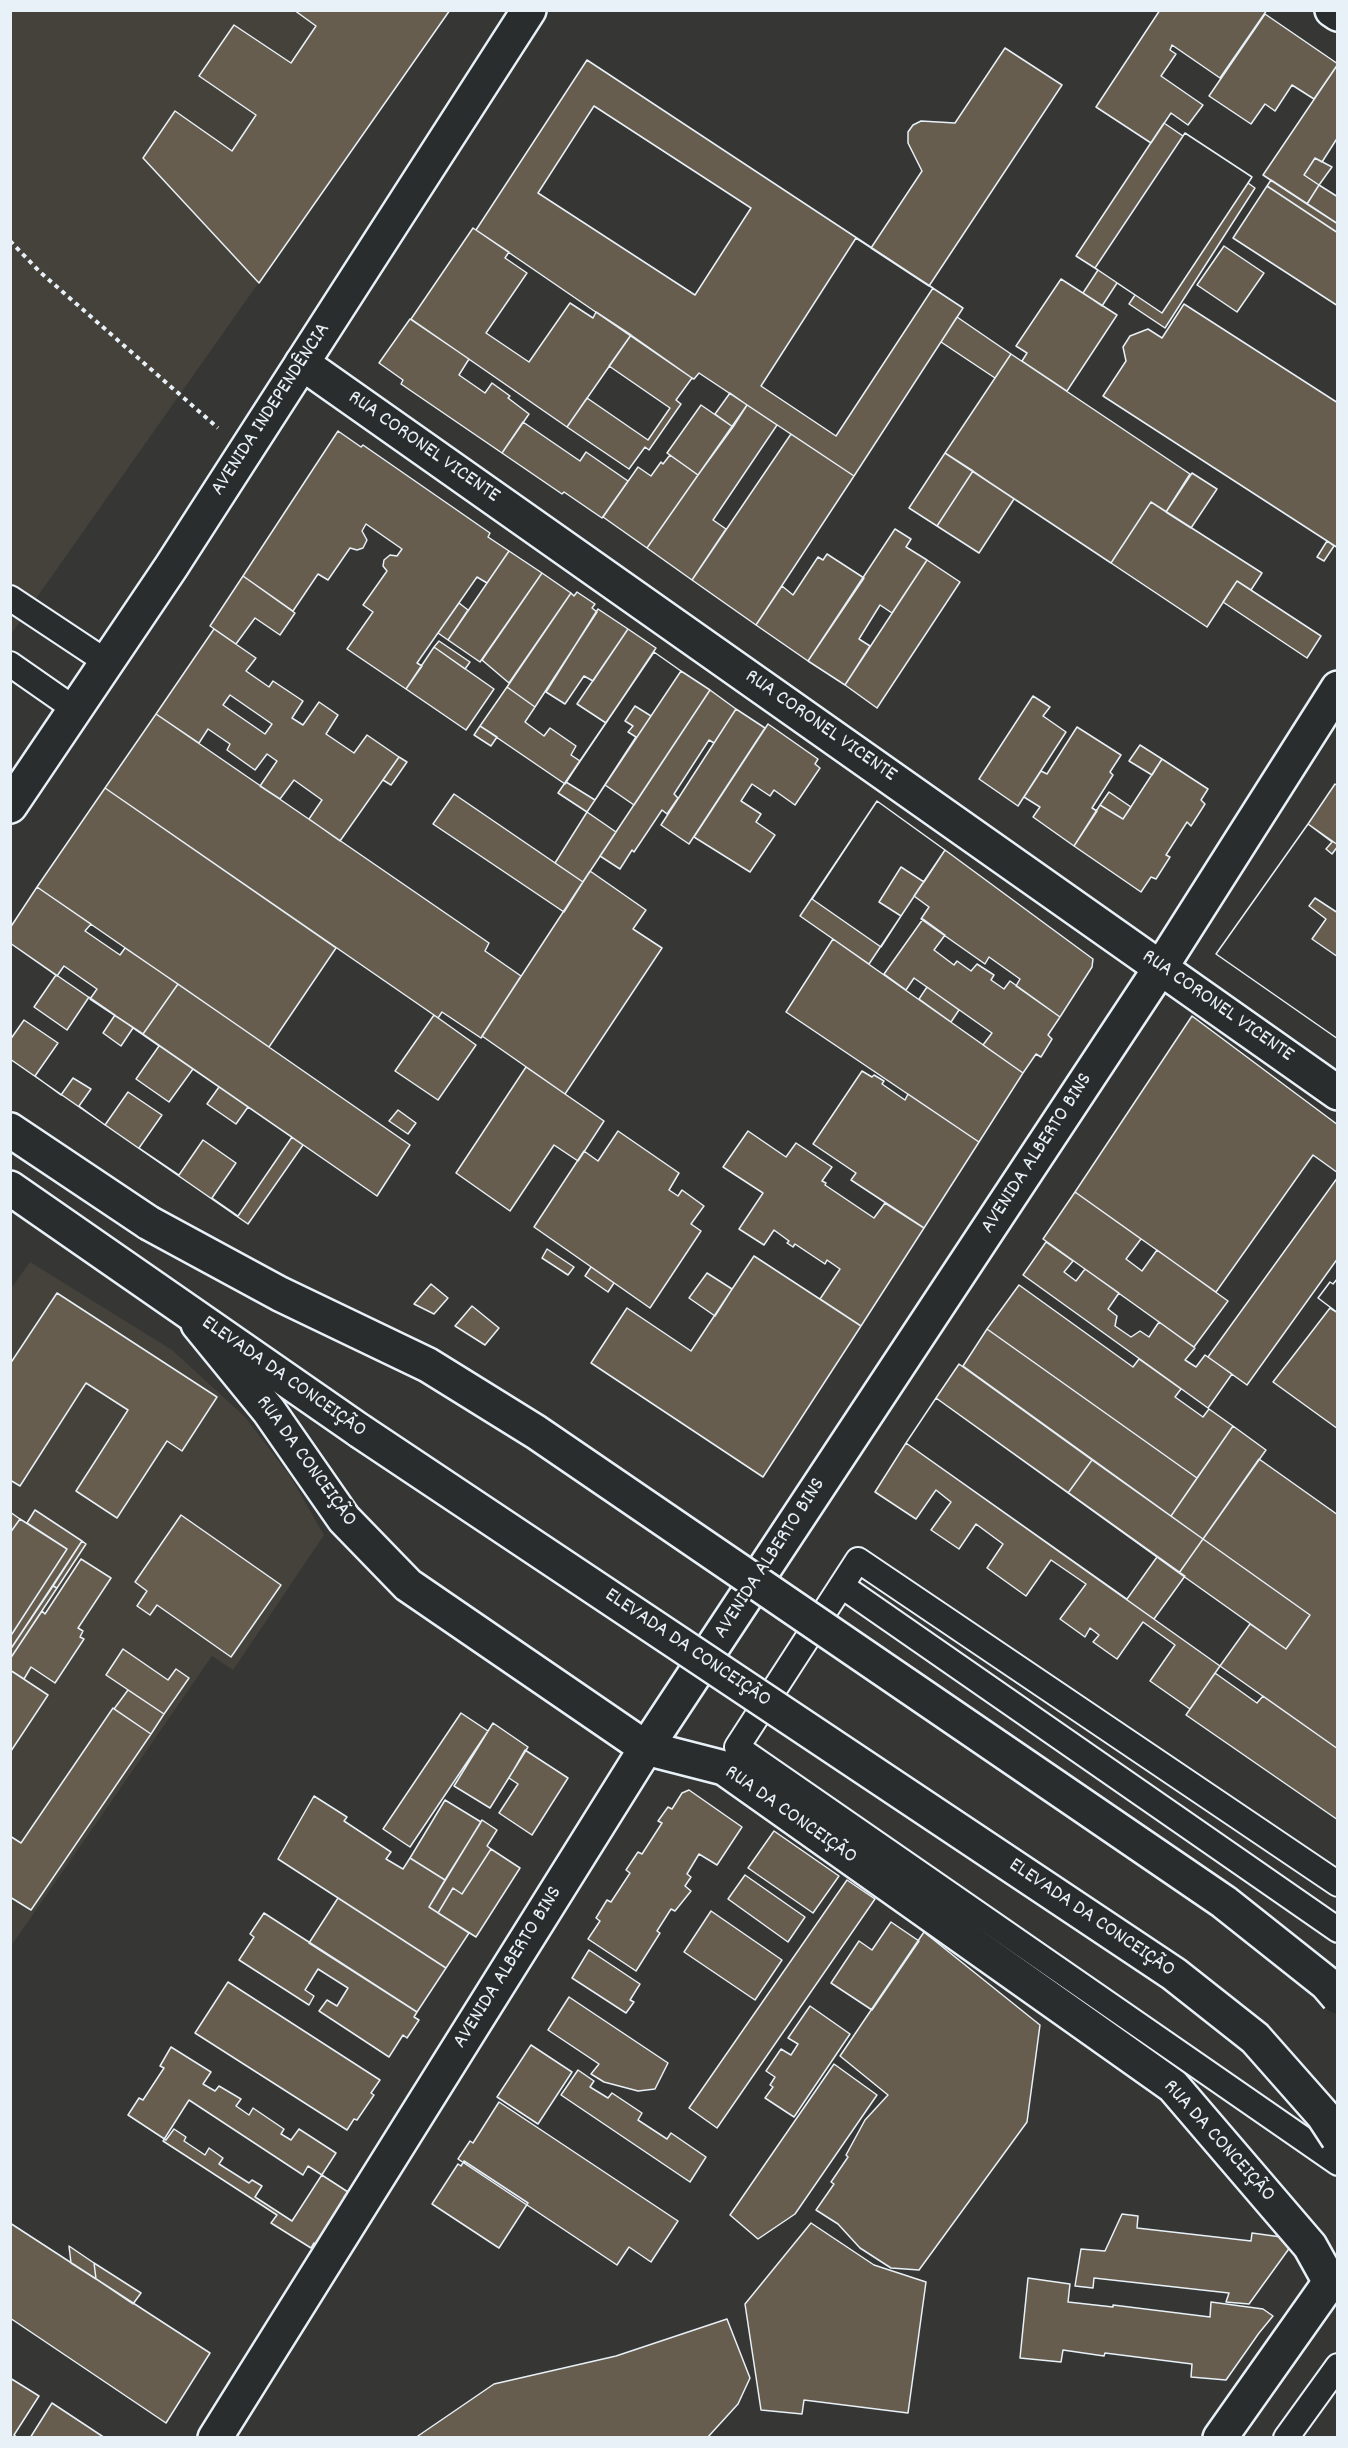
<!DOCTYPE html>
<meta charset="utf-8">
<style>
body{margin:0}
#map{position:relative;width:1348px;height:2448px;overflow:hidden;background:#363734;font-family:Dekko,sans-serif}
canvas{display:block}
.frame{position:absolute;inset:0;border:12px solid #e8f1f8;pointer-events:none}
</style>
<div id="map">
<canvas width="1348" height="2448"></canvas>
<div class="frame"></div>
</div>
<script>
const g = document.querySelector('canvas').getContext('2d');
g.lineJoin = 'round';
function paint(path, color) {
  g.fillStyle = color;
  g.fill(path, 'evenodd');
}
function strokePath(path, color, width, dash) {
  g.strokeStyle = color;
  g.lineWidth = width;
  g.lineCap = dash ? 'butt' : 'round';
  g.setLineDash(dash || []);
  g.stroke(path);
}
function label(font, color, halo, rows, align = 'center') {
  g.font = font + ' Dekko,sans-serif';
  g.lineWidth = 5;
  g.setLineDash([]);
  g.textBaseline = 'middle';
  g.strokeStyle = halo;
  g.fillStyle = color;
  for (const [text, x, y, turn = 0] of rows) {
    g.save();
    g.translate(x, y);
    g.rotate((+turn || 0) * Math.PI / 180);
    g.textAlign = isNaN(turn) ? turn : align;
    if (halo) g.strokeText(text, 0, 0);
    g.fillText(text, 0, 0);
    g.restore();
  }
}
const built = new Path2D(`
 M11,11h439l-439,623z
 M30,1262l142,88 73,67 45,59 34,59 -91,135 -21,-14 -201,290 -1,-656z`);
const building = new Path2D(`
 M294,10h156l-191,273 -116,-125 32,-47 57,40 24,-36 -57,-39 35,-51 57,38 25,-37z
 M1160,10h107l-47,68 -48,-33 -2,5 6,4 -15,22 42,29 -15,20 -17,-12 -20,30 -55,-36z
 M1265,14l73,50 -24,35 -22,-14 -17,26 -10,-7 -14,20 -42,-28z
 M1005,48l57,37 -133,201 -58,-38 51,-77 -14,-28v-11l5,-7 8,-4 34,2z
 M587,60l376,248 -109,168 -155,-103 -5,6 -2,-1 -216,-148z
 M1338,64v73l-16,25 -7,-4 -11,17 15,10 -12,19 -44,-29z
 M594,106l157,102 -56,87 -157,-102z
 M1164,123l19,13 2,-3 67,44 -4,6 7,5 -90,140 -36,-24 6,-9 -18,-12 -15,23 -19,-13 15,-23 -22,-14z
 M1185,133l67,44 -90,136 -67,-45z
 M1315,158l17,9 -13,18 -15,-10z
 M1271,180l67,44v9l-71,-47z
 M1319,185l19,12v27l-31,-20z
 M1267,186l71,47v73l-105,-68z
 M473,228l36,24 -4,6 22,15 -41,60 43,29 41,-59 23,15 3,-6 35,23 -64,92 -156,-108z
 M856,238l77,50 -97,148 -75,-50z
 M1224,246l40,27 -27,39 -40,-27z
 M1061,279l56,36 -50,76 -45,-30 5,-8 -11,-7z
 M1184,304l154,99v145l-235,-152 23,-35 -3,-14 7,-11 18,-7 14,9z
 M957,317l54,37 -16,24 -54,-36z
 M410,319l59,40 -10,16 26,18 7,-10 18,13 -2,2 21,16 -27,39 -101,-69 2,-4 -24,-17z
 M631,335l61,43 -16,22 5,4 -32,46 -4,-3 -16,22 -62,-42 20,-29 61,42 22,-32 -61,-42z
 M1011,354l179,120 -24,38 -15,-10 -40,61 -166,-110z
 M730,393l17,12 -14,22 -18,-13z
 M701,405l32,22 -35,48 -31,-22z
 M747,405l30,20 -64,95 13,9 -34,51 -45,-32z
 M523,422l57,39 6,-9 42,29 -26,37 -38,-26 -2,2 -60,-41z
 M338,431l23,16 2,-2 127,88 -2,4 21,14 -22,32 -10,-6 -60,86 5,3 -16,23 -59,-40 26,-37 -10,-7 24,-34 -4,-5 1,-6 6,-5 7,1 5,-7 -36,-25 -4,7 5,9 -4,8 -6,2 -7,-2 -22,32 -10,-6 -25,37 -50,-35z
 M791,434l63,42 -98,149 -64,-45z
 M945,453l28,18 -36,55 -28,-18z
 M670,455l28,20 -51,73 -44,-31 35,-50 13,9 10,-14 2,2z
 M973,471l41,28 -35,54 -42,-27z
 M1192,473l25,16 -26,39 -25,-16z
 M1151,502l111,71 -11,17 -14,-9 -30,46 -96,-64z
 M895,529l16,10 -5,8 21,13 -35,53 -12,-8 -21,34 11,7 -25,39 -37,-24z
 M1327,541l7,5 -10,15 -7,-4z
 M509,551l33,22 -62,89 -32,-22z
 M827,554l37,24 -56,83 -52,-36 26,-39 11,9 25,-38 5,3z
 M927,560l33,22 -83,126 -32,-23z
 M542,573l29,20 -62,90 -27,-23z
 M243,576l52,37 -15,22 -25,-17 -19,26 -26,-18z
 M1237,581l84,55 -14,22 -84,-56z
 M577,592l18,12 -3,4 5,4 -62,95 -28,-20 64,-94 3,3z
 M459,603l9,7 -20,30 -10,-7z
 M598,609l30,20 -35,52 -9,-5 -19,28 -19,-12z
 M214,629l42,29 -10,13 23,16 4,-6 30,20 -11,17 11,7 16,-23 19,13 -12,19 28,19 13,-18 32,22 -59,84 -31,-22 13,-19 -28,-20 -14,19 -20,-13 17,-25 -10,-7 -12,16 -28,-20 3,-6 -22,-15 -9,14 -43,-29zM230,695l42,29 -7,10 -42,-29z
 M628,629l28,19 -50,75 -29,-19z
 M439,641l31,21 -5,7 -31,-22z
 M434,647l60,42 -28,41 -60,-41z
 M654,652l27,19 -94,141 -29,-19z
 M654,652l27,19 -30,45 -16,-10 -10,15 8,5 -5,6 8,5 -41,63 -29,-18z
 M681,671l29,19 -76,115 -29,-20z
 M507,687l28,20 -10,15 19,14 6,-8 26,18 -5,9 9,6 -15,23 -85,-58z
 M710,690l26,19 -22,34 -5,-3 -35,54 4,4 -11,16 -5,-4 -28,42 -2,-2 -12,19 -20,-13z
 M1033,696l17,11 -7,9 23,16 -48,74 -39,-27z
 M736,709l29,19 -76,116 -28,-19z
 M156,714l333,229 -4,8 36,25 -40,62 -39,-26 -4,6 -4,-3 -329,-227z
 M768,724l50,35 -3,5 5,4 -25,37 -21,-15 -4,6 -18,-12 -11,17 20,13 -5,8 19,13 -25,37 -56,-35z
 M480,726l17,11 -6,9 -17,-11z
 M1077,727l44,28 -11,17 3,3 -21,33 5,3 -23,35 -41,-29 7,-10 -16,-10 17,-26 6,3z
 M1140,745l22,14 -10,16 -23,-14z
 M399,757l8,5 -16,23 -8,-5z
 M1162,759l46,30 -7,11 4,4 -14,22 -4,-4 -21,33 4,2 -14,22 -5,-2 -10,15 -67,-46 26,-41 23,14z
 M1335,784l3,2v59l-30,-21z
 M105,788l231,160 -67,99 -232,-160z
 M1109,792l22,15 -8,12 -23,-14z
 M454,794l129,88 -19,30 -131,-88z
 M877,801l68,49 -76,114 -69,-48z
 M877,801l68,49 -21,32 -23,-15 -22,35 22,14 -20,31 -69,-48z
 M587,812l29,20 -33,50 -28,-19z
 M1308,824l30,21v194l-122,-85z
 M1308,824l24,18 -6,7 6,5 6,-8v67l-23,-15 -6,8 17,13 -14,20 26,18v82l-122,-85z
 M945,850l148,109 -1,8 -32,50 -44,-31 4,-7 -31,-22 -4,7 -64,-45 8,-12 -15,-11z
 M590,871l56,39 -13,19 29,19 -97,146 -83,-58z
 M37,887l54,37 -6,7 35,24 5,-7 53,36 -35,50 -53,-35 7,-10 -33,-23 -7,10 -47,-33v-15z
 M923,919l22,16 -11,15 20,15 3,-4 14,10 6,-7 17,11 -3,5 13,9 6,-8 50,36 -12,18 4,4 -11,18 -5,-3 -13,19 -40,-28 9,-12 -78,-55 -8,12 -22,-16z
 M833,939l190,134 -44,69 -193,-130z
 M10,943l293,202 -55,79 -238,-165z
 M10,943l46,32 -22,32 33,23 22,-33 26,18 -12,18 18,13 12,-18 26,18 -23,33 33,23 24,-33 26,18 -12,17 29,20 12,-17 44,30 -54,79 -26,-18 24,-35 -33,-23 -24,35 -40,-27 23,-33 -34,-23 -23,33 -26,-19 12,-17 -18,-11 -12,17 -26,-19 23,-33 -34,-23 -14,20z
 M178,984l232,161 -33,51 -234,-162z
 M927,987l32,23 -8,12 -32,-23z
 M434,1015l42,30 -38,55 -43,-29z
 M1192,1016l146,109v48l-25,-18 -97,137 -141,-100z
 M526,1067l78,54 -26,40 -24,-16 -44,66 -54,-38z
 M862,1071l10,6 2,-2 10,6 -2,3 23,16 3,-6 71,48 -55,86 -73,-48 5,-7 -43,-29z
 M398,1110l18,13 -8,11 -19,-13z
 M618,1131l61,42 -10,17 9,6 4,-6 22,16 -13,18 10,7 -51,77 -116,-81 50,-76 14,10z
 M748,1131l38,26 10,-14 36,24 -10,14 4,2 -1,2 49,33 11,-15 39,25 -63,98 -41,-27 20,-30 -13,-9 -2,4 -30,-20 -2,3 -6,-4 2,-2 -15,-11 -10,15 -25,-16 24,-36 -40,-26z
 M1338,1177v81l-91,127 -39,-28z
 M1075,1192l66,47 -15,20 16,12 15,-21 71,51 -34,46 -151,-108z
 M1046,1242l27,19 -9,11 12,9 9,-12 34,24 -11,16 9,7 -2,10 16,11 9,-6 9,6 10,-15 36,26 -10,12 11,7 9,-12 27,19 -24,34 -185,-133z
 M547,1249l27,18 -6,8 -26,-17z
 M754,1256l107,70 -98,151 -172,-114 36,-55 64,43z
 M591,1267l23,16 -6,9 -23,-16z
 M707,1273l25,16 -17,27 -26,-18z
 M1338,1278v35l-20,-15 12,-16 3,2z
 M1338,1278v35l-20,-15 12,-16 3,2z
 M431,1284l17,14 -14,16 -20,-10z
 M1019,1285l114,82 6,-8 42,30 -6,8 28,20 6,-8 24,17 -36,52 -210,-149z
 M57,1293l160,104 -35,54 -15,-10 -50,77 -41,-27 52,-81 -42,-27 -66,103 -10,-6v-116z
 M472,1306l27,22 -14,17 -30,-19z
 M1330,1308l8,5v116l-65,-47z
 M987,1329l210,149 -26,38 -208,-150z
 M959,1364l133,96 -24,33 -132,-95z
 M936,1398l221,159 -30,42 -221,-156z
 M936,1398l249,178 -31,43 -248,-176z
 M1233,1426l33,24 -63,89 -32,-23z
 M906,1443l314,223 -30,43 -40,-28 25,-36 -32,-23 -26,37 -24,-17 6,-7 -9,-7 -5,9 -25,-18 26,-35 -35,-24 -25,36 -39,-28 16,-24 -27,-20 -17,25 -28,-19 20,-28 -15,-12 -20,29 -41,-27z
 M1259,1459l79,56v234l-118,-83 30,-42 36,25 24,-34 -107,-76z
 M1092,1460l111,79 -24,34 -111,-80z
 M35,1510l47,31 -72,109v-13l57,-88 -40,-26z
 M10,1512l10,7 -10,14z
 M181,1515l100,70 -50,72 -74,-52 -7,10 -13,-9 10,-15 -12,-9z
 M20,1519l47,30 -57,88v-104z
 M1203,1539l107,76 -24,34 -107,-76z
 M82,1541l4,3 -29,44 -4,-2z
 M81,1559l30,19 -33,50 5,3 -3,6 4,2 -29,44 -24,-16 -7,12 -14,-9v-11l32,-48 3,3z
 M53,1586l4,2 -47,71v-9z
 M123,1649l45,31 8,-11 13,9 -25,36 -58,-39z
 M10,1670l38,25 -37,56h-1z
 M1215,1673l42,30 6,-7 75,53v71l-152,-105z
 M128,1690l36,24 -13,20 -37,-25z
 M113,1708l38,26 -120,176 -21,-13v-61l11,7z
 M461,1713l27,18 -78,116 -27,-18z
 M493,1723l35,24 -38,61 -36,-22z
 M525,1750l43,28 -36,57 -33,-22 19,-29 -9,-6z
 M689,1790l53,37 -25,38 -18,-11 -12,20 4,3 -6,9 6,5 -16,20 -4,-2 -14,22 3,2 -24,38 -48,-32 12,-18 -4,-3 11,-18 4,2 19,-29 -4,-3 12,-18 4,2 20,-31 -4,-2 10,-14 4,2 10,-16z
 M314,1796l33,21 -3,4 47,31 -5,7 17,10 7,-11 35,22 -16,27 40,26 -23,35 -168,-109z
 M445,1800l36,22 -36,58 -35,-22z
 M482,1820l15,10 -10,16 4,3 -29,45 -9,-6 -15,25 -9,-6z
 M774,1831l65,45 -26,37 -65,-45z
 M491,1849l29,19 -44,69 -38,-24 15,-25 9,6z
 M745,1875l60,42 -17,25 -60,-43z
 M847,1880l28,19 -158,229 -28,-20z
 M338,1898l108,70 -29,44 -108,-69z
 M711,1911l71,49 -27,40 -71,-48z
 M264,1913l153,99 -3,5 5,3 -12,18 -4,-3 -14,22 -70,-46 8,-11 10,6 11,-18 -30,-19 -13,21 9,6 -5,9 -70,-45 15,-23 -4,-3z
 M891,1922l28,19 -47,69 -41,-27 28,-42 13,9z
 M924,1932l116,93 -13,97 -108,148 -28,-2 -31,-20 -22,-24 -22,-14 18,-26 -3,-2 17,-25 -2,-2 19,-35 23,-25 -48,-39z
 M589,1950l51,34 -10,16 4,2 -8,11 -54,-35z
 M228,1982l152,98 -9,13 3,2 -17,25 -3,-1 -7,11 -152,-97z
 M569,1997l99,66 -13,26 -17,2 -34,-9 -13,-8 8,-10 -51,-34z
 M810,2006l40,28 -56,83 -29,-19 8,-11 -3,-2 5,-8 -9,-6 15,-22 10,6 7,-11 -10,-6z
 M531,2045l41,27 -34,52 -41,-27z
 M171,2047l40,25 -8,12 12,7 4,-5 22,13 -5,7 13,9 4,-7 31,21 -3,5 10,6 8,-11 37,24 -44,68 -37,-24 7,-11 -10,-6 -3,3 -30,-19 4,-6 -14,-10 -4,7 -21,-14 2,-4 -12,-8 -8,11 -38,-25 11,-17 4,2 21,-32 -4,-2z
 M834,2064l43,31 -82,119 -37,25 -28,-24z
 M578,2070l16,11 -4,6 18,11 4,-5 30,20 -4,7 29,19 4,-6 35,24 -16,25 -129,-87z
 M189,2100l114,75 5,-9 40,26 -4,5 5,4 -30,45 -5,-3 -3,5 -40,-25 6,-8 -114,-74z
 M499,2102l179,119 -27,41 -22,-15 -12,18 -159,-106 12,-18 3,2z
 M464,2161l64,42 -29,45 -67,-44 26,-40 3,2z
 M1122,2214l16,2 -1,12 114,13 1,-8 44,6 -47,65 -23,-2 3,-9 -135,-15 -1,10 -18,-2 6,-37 24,2z
 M10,2223l200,130 -44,70 -156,-105z
 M811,2223l63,42 52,17 -18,131 -104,-13 -2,14 -41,-4 -16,-106z
 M69,2246l25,17 2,16 -25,-16z
 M94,2263l47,30 -8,11 -37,-25z
 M1028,2278l42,6 -2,18 45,5v-2l97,12 1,-15 52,7 10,7 -14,17 -33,47 -35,-3 1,-13 -87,-11 -1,3 -41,-6 -2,12 -41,-4z
 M727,2319l23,59 -12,26 -31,34h-292l79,-54 122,-28z
 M10,2378l29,18 -25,39 4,3h-8z
 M52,2403l53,35h-75z`);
const path = new Path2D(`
 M10,241l30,31 178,156`);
const service = new Path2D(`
 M10,598l98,65
 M10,664l66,46
 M842,1586l496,344
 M1338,1884l-480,-324 -121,187 601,416
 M1286,2438l52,-72`);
const tertiary = new Path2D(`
 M1332,10l6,4
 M302,363l1036,730
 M198,1324l71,87 75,108 64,66 238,163 78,20 449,318 137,160 20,36`);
const secondary = new Path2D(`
 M10,806l161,-239 358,-557
 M215,2438l431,-690 515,-781 177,-279
 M1220,2438l110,-156 8,-6`);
const primary = new Path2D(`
 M10,1130l139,93
 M10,1188l350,243`);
const primaryBridge = new Path2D(`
 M149,1223l131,71 148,71 108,67 688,470 102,81 12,14
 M360,1431l814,543 81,64 68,77 15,23`);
const streetNames = [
 ["AVENIDA INDEPENDÊNCIA",272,410,-57],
 ["RUA CORONEL VICENTE",423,448,35],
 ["RUA CORONEL VICENTE",820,727,35],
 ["RUA CORONEL VICENTE",1217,1007,35],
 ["AVENIDA ALBERTO BINS",1038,1154,-57],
 ["ELEVADA DA CONCEIÇÃO",283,1378,35],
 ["RUA DA CONCEIÇÃO",305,1462,54],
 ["AVENIDA ALBERTO BINS",771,1559,-57],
 ["ELEVADA DA CONCEIÇÃO",687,1649,34],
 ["RUA DA CONCEIÇÃO",790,1816,35],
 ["ELEVADA DA CONCEIÇÃO",1091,1919,34],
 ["AVENIDA ALBERTO BINS",509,1968,-58],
 ["RUA DA CONCEIÇÃO",1218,2142,48]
];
paint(built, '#45423c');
paint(building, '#675d4e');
strokePath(building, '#e8f1f8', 1.5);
strokePath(service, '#e8f1f8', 28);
strokePath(tertiary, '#e8f1f8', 38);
strokePath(secondary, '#e8f1f8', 38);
strokePath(primary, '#e8f1f8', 38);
strokePath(path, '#e8f1f8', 4, [4.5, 4.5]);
strokePath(service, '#2a2d2e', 24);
strokePath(tertiary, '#2a2d2e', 33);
strokePath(secondary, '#2a2d2e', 33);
strokePath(primary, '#2a2d2e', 33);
strokePath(primaryBridge, '#e8f1f8', 38, []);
strokePath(primaryBridge, '#2a2d2e', 33);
label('21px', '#e8f1f8', '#2a2d2e', streetNames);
</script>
